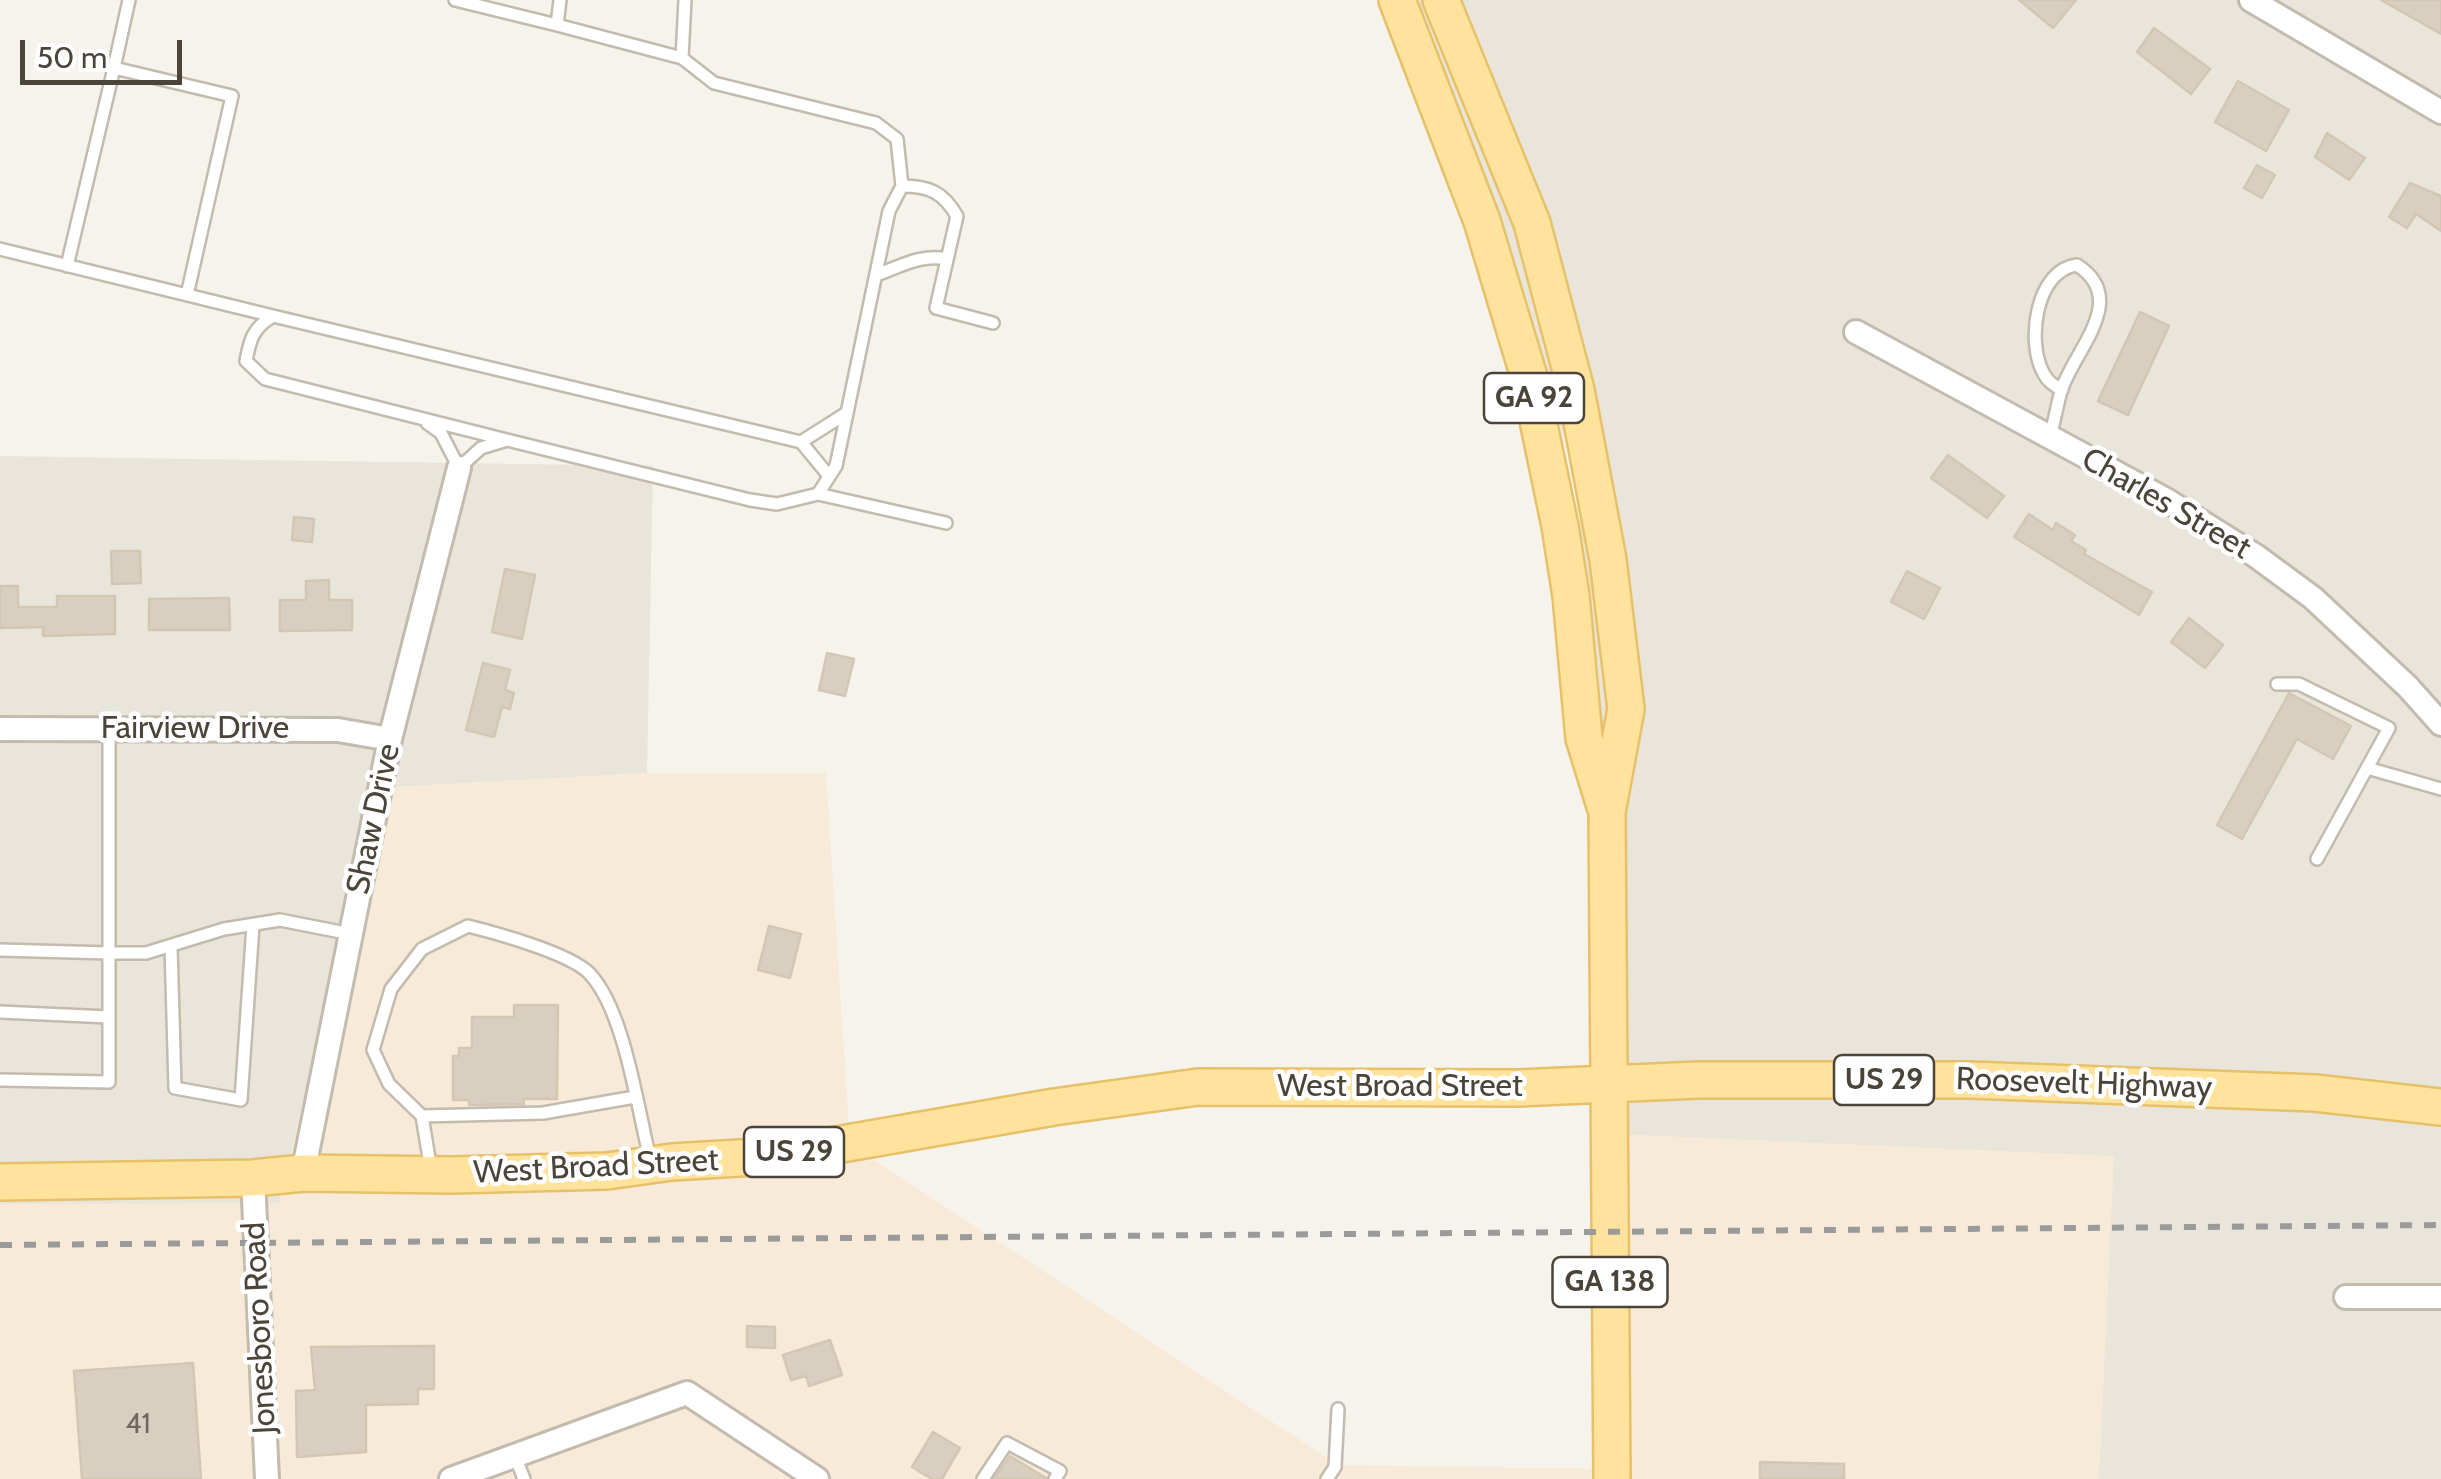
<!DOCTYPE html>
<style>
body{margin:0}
#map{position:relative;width:2441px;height:1479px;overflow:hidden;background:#f6f3ec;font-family:Cabin,sans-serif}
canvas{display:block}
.scale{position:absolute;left:20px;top:40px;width:162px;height:45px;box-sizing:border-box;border:5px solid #4b4439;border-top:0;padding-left:12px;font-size:30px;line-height:35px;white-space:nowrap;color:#4b4439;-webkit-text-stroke:8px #fff;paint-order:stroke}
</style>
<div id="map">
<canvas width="2441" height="1479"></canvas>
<div class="scale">50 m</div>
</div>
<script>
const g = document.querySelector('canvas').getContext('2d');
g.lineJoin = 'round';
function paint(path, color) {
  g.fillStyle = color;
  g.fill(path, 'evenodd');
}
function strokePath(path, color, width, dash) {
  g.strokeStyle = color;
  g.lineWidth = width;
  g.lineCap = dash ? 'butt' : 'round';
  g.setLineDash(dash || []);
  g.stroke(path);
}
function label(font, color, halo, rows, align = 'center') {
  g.font = font + ' Cabin,sans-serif';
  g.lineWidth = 9;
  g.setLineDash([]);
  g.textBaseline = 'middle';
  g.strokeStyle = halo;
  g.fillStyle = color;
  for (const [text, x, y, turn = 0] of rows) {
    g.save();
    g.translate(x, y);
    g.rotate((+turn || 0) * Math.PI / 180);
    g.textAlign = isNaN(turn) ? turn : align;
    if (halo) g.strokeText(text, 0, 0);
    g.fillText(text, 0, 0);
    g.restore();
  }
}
const residential = new Path2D(`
 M1394,0h1047v1479h-342l-482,-345 -40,-664z
 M0,456l653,10 -6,307 -269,15 -99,416h-279z`);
const commercial = new Path2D(`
 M647,773h179l24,371 488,321 275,4 4,-335 497,22 -15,323h-2099v-275l279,-1 98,-415z`);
const building = new Path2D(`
 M2019,0h57l-23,28z
 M2381,0h60v34z
 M2154,28l56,41 -19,25 -54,-42z
 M2238,81l51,29 -23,41 -51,-29z
 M2327,133l38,25 -16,22 -34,-23z
 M2257,165l18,10 -13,23 -18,-10z
 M2410,183l31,13v35l-25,-17 -9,14 -18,-11z
 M2140,312l29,14 -41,89 -30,-14z
 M1948,455l56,41 -17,22 -56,-40z
 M2029,514l24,16 3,-7 19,12 -4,6 15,9 -2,4 68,38 -13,23 -125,-78z
 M294,517l20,2 -2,23 -20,-2z
 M111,551h29l1,32 -29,1z
 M505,569l30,6 -13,64 -30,-7z
 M1907,571l33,17 -16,31 -33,-17z
 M329,580v20h23v30l-72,1v-31h26v-19z
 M0,586h18v21h39v-11h58v38l-72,2v-9l-43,1z
 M229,598l1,32h-81v-31z
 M2189,618l34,27 -18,23 -34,-26z
 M827,653l27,6 -9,37 -26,-6z
 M483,663l27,7 -5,20 9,3 -4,16 -8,-2 -8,30 -28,-7z
 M2289,693l62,33 -18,33 -36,-20 -55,100 -25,-14z
 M769,926l32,8 -11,44 -32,-8z
 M514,1005h44l-1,94h-34l1,5 -55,1v-5h-16v-44h6v-8h13v-31h42z
 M747,1326l28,1v21l-28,-1z
 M830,1340l12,35 -33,11 -3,-10 -15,4 -8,-25z
 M434,1346v43h-16v15l-52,1v47l-69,5 -1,-66 19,-1 -4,-43z
 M193,1363l8,116h-119l-8,-108z
 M933,1432l27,16 -18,31h-10l-20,-12z
 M1010,1456l36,22v1h-52z
 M1760,1462l84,2v15h-84z`);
const lane = new Path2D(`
 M455,0l102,25 3,-25
 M685,0l-3,58 32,25 162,40 21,16 5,47
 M557,25l125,33
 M114,68l15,-68
 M0,249l273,67
 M67,266l47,-198 118,28 -45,199
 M876,275c26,-9 43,-21 71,-16
 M427,423l14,10 18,35 22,-20 26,-8 243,60 27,4 41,-10 128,29
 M2050,437c4,-15 7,-31 11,-46 14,-42 69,-92 16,-126 -42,5 -51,79 -33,109 4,8 10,11 18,16
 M507,440l-242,-61 -19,-18c4,-22 7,-33 27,-45l528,126 28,34
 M801,442l44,-28
 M818,494l18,-28 53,-255 13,-25c27,0 41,6 55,30l-21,92 57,15
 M2277,684h22l90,44 -22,40
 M109,729v224h37l78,-24 56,-9 71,14
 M2317,859l50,-91 74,21
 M171,946l4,142 66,12 12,-175
 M0,950l109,3v129l-109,-2
 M0,1012l109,5
 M422,1116l121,-3 92,-16
 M431,1170l-9,-54 -33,-32 -16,-34 18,-61 31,-40 46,-23c28,7 101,27 121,47 36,37 49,139 62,190
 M515,1456l9,23
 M983,1479l24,-36 53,28 -5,8
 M1327,1479l8,-12 3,-58`);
const street = new Path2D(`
 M2251,0l190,112
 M1856,332l312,169 88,55 57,42 95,89 33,37
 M0,729l338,1 52,9
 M303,1173l87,-434 69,-271
 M253,1178l14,301
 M2346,1297h95
 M451,1479l236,-86 130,86`);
const primary = new Path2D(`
 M1397,0l85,221 47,156 31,149 11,70 13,142 21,68
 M1441,0l91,223 44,167 32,170 18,149 -19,103 5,667
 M0,1182l253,-4 50,-5 149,2 155,-4 65,-9 101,-6 281,-49 144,-20 320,1 180,-8h272l345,13 126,14`);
const rail = new Path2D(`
 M0,1245l2441,-20`);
const numberNames = [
 ["41",138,1425]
];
const shields = [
 [1534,398,100],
 [1884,1080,100],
 [794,1152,100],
 [1610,1282,115]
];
const shieldNames = [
 ["GA 92",1534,398],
 ["US 29",1884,1080],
 ["US 29",794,1152],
 ["GA 138",1610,1282]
];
const streetNames = [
 ["Charles Street",2166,504,30],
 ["Fairview Drive",195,729],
 ["Shaw Drive",374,819,-78],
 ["Roosevelt Highway",2084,1084,2],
 ["West Broad Street",1400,1087],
 ["West Broad Street",596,1167,-3],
 ["Jonesboro Road",260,1328,-93]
];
paint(residential, '#eae5da');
paint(commercial, '#f7ead8');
paint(building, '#d8cfc1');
strokePath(building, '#d3c7b4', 2.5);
strokePath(lane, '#c2bbae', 16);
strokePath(street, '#c2bbae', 28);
strokePath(primary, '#e6c16a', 40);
strokePath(lane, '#fff', 11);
strokePath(street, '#fff', 22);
strokePath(primary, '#ffe39c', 35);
strokePath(rail, '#9a9a9a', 6, [12, 12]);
label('28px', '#6e675b', null, numberNames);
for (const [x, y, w] of shields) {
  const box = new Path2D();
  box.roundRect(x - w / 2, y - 25, w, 50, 8);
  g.fillStyle = '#fff';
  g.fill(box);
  strokePath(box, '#4b4439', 2.5);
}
label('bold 30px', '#4b4439', null, shieldNames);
label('32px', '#4b4439', '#fff', streetNames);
</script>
